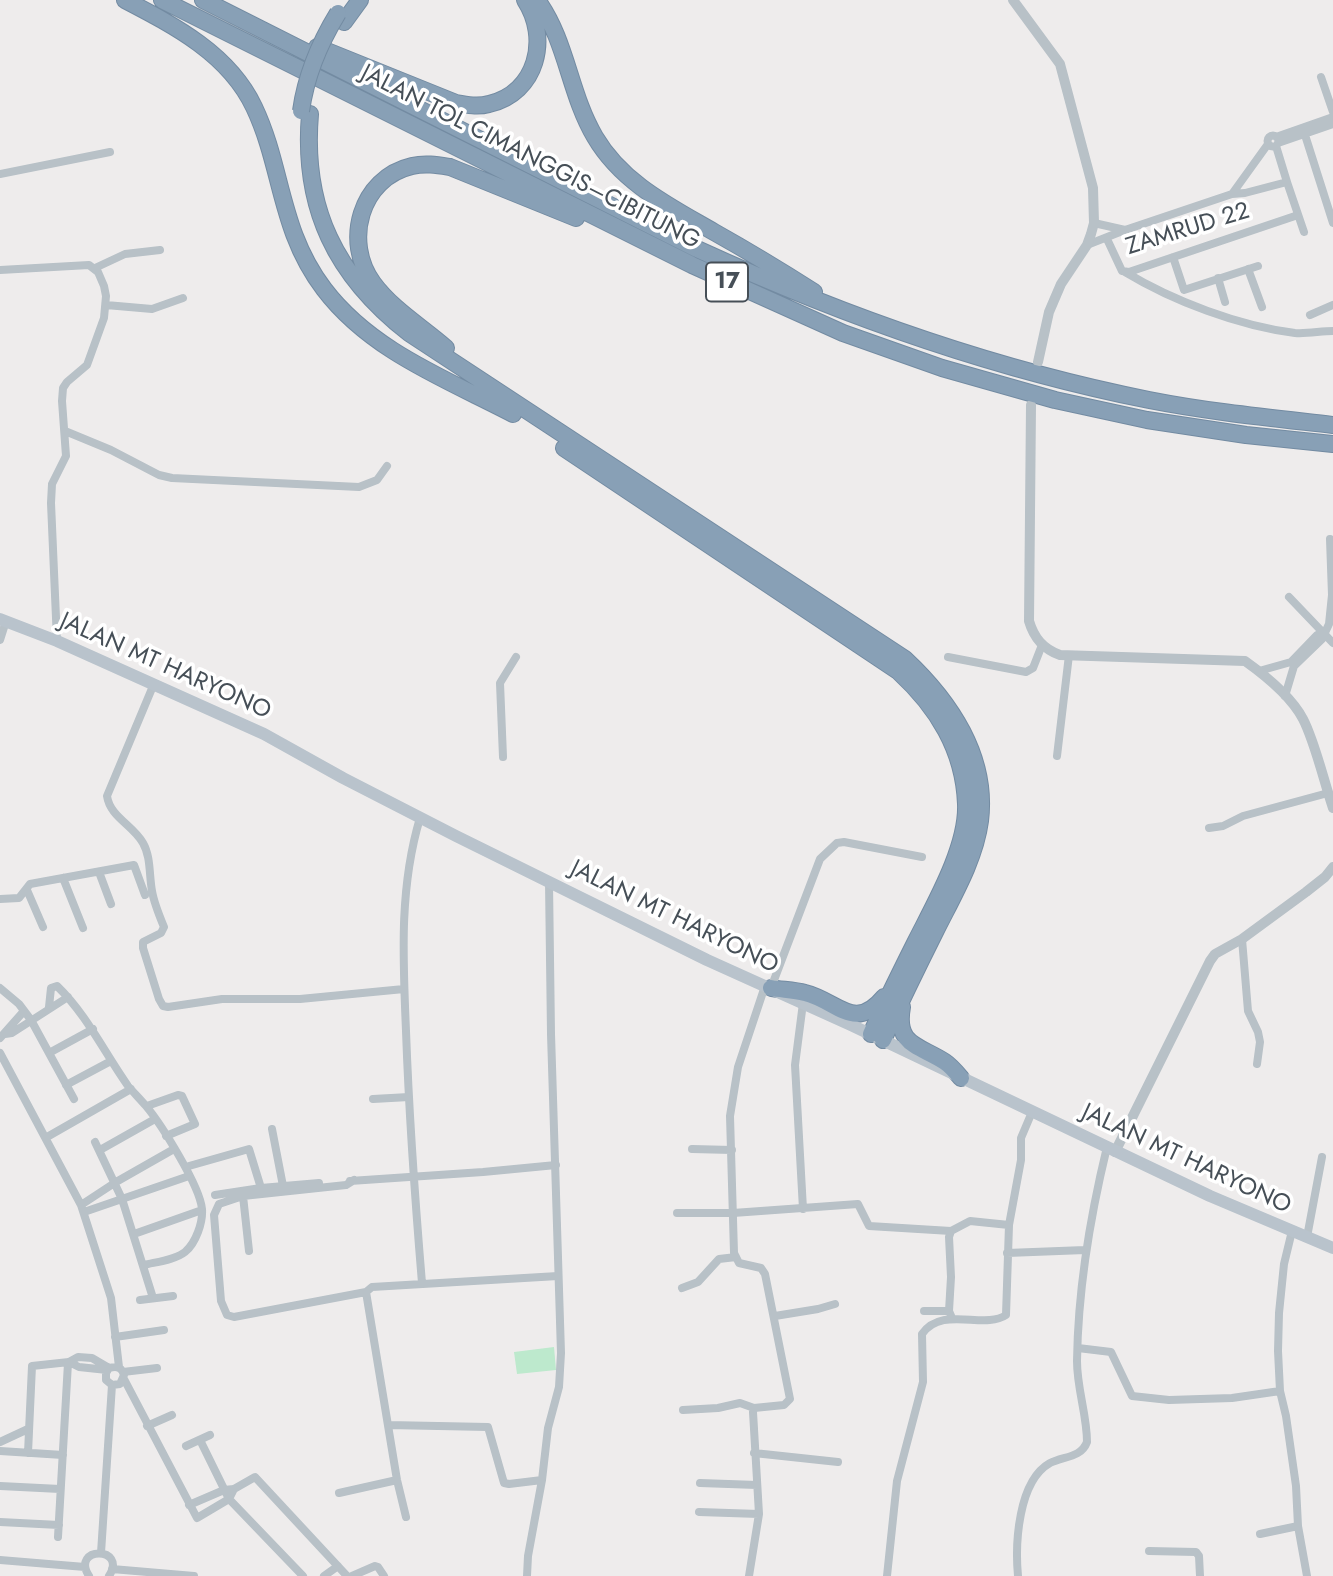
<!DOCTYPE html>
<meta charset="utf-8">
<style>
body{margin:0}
canvas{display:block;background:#eeecec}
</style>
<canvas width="1333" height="1576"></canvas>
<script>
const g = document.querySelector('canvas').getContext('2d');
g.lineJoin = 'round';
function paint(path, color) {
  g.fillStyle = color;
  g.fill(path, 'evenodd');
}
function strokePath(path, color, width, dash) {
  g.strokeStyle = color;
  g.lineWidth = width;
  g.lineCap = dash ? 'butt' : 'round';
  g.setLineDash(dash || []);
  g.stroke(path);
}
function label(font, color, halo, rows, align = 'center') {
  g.font = font + ' Jost,sans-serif';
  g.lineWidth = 7;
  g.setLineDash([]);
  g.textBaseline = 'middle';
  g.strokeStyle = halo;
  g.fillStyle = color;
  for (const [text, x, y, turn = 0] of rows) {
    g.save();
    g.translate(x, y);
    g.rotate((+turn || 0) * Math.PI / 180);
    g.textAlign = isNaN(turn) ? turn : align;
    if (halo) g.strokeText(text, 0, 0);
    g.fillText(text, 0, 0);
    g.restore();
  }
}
const green = new Path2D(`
 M554,1347l2,23 -39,4 -3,-22z`);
const minor = new Path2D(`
 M1321,77l12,35
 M1305,135l28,88
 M1267.5 141a5.5 5.5 0 1 1 11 0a5.5 5.5 0 1 1-11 0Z
 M1276,137l57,-20
 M1278,143l55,-19
 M0,174l110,-22
 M1287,182l17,50
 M1232,194l13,-1 42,-11 -11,-36
 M1125,230l107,-36 36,-50
 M1107,239l15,32 7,1 169,-57
 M1087,245l38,-15 -31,-7
 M1173,257l11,33 74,-24
 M95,268l30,-14 35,-4
 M1248,269l14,38
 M0,270l89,-5 9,7 6,14 2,10 -2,22 -17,47 -20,17 -4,6 -1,13 4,55 -14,28 -1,19 6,138
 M1125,272c48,29 114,54 170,61 12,1 26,-2 38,-2
 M1218,278l7,24
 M106,305l46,4 31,-11
 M1310,315l23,-10
 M65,431l46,19 48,25 13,3 187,9 18,-7 10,-14
 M1289,597l44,46
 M0,640l6,-19
 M948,657l78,15 7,-4 9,-23
 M1259,671l32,-9 26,-27 6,-1
 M153,686l-46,110c3,21 26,29 36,47 8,14 6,32 9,48 2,12 7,24 12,36l-3,6 -18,9v6l16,51 4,7 5,1 54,-8h78l104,-10
 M1285,696l9,-30 28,-27 7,-15 3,-29 -2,-56
 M1057,756l12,-101
 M503,757l-3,-74 16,-26
 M420,818c-21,70 -17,141 -14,213 3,84 9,168 16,252
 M1209,828l14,-2 20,-10 85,-23
 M99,872l12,32
 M63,878l20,50
 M27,890l16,37
 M0,899l19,-1 11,-14 104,-19 11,30
 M1242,939l6,72 10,21 2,10 -3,22
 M0,988l19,16 12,16 43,79
 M771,988l49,-129 17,-16 7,-1 78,15
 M49,1007l2,-19 6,-2c30,29 47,66 71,100 6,7 12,13 18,20 15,18 54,80 56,103 1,13 -6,34 -17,43 -10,8 -29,10 -41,13
 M5,1034l7,-1 56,-36
 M0,1038l24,-27
 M0,1053l81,152 30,93 8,69
 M49,1053l44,-24
 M66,1085l45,-24
 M373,1099l36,-2
 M147,1106l31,-11 4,1 13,28 -29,12
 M272,1129l11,57
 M47,1137l84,-48
 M95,1142l27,57 31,99
 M692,1149l40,1
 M100,1150l55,-31
 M189,1166l60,-17 12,39
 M354,1180l-8,5 -103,11 -24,8 -5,11 7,86 6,14 7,2 132,-25
 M350,1181l133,-9 73,-7
 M215,1195l46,-7 58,-5
 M243,1196l6,55
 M81,1205l35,-23 58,-33
 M803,1209l-8,-144 8,-62
 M84,1212l105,-36
 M677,1213h56l125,-9 11,22 82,5
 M1292,1231l-8,33 -5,49 -1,38 2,40 6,25 10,70 2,40 9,50
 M134,1234l68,-24
 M1307,1237l15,-80
 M1007,1253l78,-3
 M682,1288l16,-6 21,-23 17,-2
 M140,1300l33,-4
 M924,1311h25
 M775,1316l43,-7 17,-5
 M952,1318l-3,-7 2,-34 -2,-40 2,-6 19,-10 39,4
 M115,1337l49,-7
 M1078,1348l33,4 21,44 37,4 63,-2 48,-7
 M69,1362l10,5 28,3
 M123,1372l34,-4
 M124,1379l73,139 32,-19 5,-10
 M683,1410l35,-2 22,-5 14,5
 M388,1425l100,2 16,56 5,1 33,-4
 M147,1426l25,-11
 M200,1440l29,59 74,77
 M0,1442l28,-13
 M186,1446l24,-11
 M0,1451l63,4
 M28,1453l4,-87 37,-4 9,-5 14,1 17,10c8,-2 13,-1 15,7l-4,9 -8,1 -6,-5v-7l3,-5
 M754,1453l84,9
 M700,1483l57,2
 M0,1486l60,3
 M339,1493l58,-13
 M189,1505l35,-15 10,-1 21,-12 92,99
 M699,1512l60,2
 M406,1517l-9,-37 -31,-188 6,-5 186,-11
 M0,1522l59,3
 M1260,1534l38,-8
 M58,1537l10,-174
 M1149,1551l47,1 3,4 1,20
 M101,1553l11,-168
 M0,1560l85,7
 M112,1569l82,7
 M89,1576c-19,-30 39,-30 20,0
 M324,1576l14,-10
 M352,1576l23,-10 3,1 6,9
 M527,1576l1,-20 14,-76 6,-52 11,-41 2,-34 -10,-319 -2,-152
 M749,1576l10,-62 -6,-102 1,-4 30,-3 6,-6 -25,-125 -4,-6 -22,-5 -5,-10 -4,-137 8,-49 27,-81
 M887,1576l10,-95 26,-99 -1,-48c20,-29 62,-4 84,-19l3,-90 12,-65v-22l11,-26
 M1018,1576c-3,-32 0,-95 32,-113 14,-7 31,-5 37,-21 0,-27 -10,-53 -10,-81 1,-72 13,-144 30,-214`);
const tertiary = new Path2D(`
 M1013,0l47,64 33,124 1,35 -3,11 -4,11 -26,39 -12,28 -11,50
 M1031,405l-2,216c5,17 14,28 31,34l185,6c21,15 46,35 58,58 12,23 21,63 30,89
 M1115,1152l95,-191 5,-7 27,-15 64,-47 19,-15 8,-10`);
const secondary = new Path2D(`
 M0,619l57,22 207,93 79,44 113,58 251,124 144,65 359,171 123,52`);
const motorway = new Path2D(`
 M125,0c50,26 104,54 129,107 29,61 25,123 70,182 47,62 122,90 189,125
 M162,0l530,265 151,68 99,35 113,32 92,20 99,15 87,9
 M203,0l494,249c144,66 296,120 452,151 61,12 123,18 184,25
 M537,0c30,41 32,93 58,137 27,46 74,69 119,95 34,19 67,39 100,60
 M344,22l16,-22
 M317,47l139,56c11,2 22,4 33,1 48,-11 61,-66 36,-104
 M310,114c-8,94 26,162 99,219l496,326c45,42 83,98 75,162 -5,38 -27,75 -44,109 -18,36 -36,73 -53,110
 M446,348c-24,-21 -54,-39 -73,-65 -30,-41 -13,-105 39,-117 13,-3 25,-1 38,1l126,51
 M564,448l334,223c39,36 66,78 68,133 2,43 -32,101 -51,139 -15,30 -30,60 -44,91
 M771,988c11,2 23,2 34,5 33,8 49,40 79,4
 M902,1007c-7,39 17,38 43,55 6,4 11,10 16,16`);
const motorwayBridge = new Path2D(`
 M301,111c5,-36 18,-67 37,-98`);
const shields = [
 [727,282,42]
];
const shieldNames = [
 ["17",727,282]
];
const streetNames = [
 ["JALAN TOL CIMANGGIS–CIBITUNG",530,158,27],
 ["ZAMRUD 22",1188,230,-17],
 ["JALAN MT HARYONO",165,667,24],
 ["JALAN MT HARYONO",674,918,26],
 ["JALAN MT HARYONO",1186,1160,25]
];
paint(green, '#bde9cd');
strokePath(motorway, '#738ba2', 18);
strokePath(minor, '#b8c1c7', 8);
strokePath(tertiary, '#b8c1c7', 10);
strokePath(secondary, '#b9c3cc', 12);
strokePath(motorway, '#88a0b6', 16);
strokePath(motorwayBridge, '#738ba2', 18, []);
strokePath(motorwayBridge, '#88a0b6', 16);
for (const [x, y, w] of shields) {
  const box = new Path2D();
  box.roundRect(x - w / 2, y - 19.5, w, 39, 5);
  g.fillStyle = '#fff';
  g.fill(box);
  strokePath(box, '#464f57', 2);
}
label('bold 23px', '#464f57', null, shieldNames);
label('24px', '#464f57', '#fff', streetNames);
</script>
